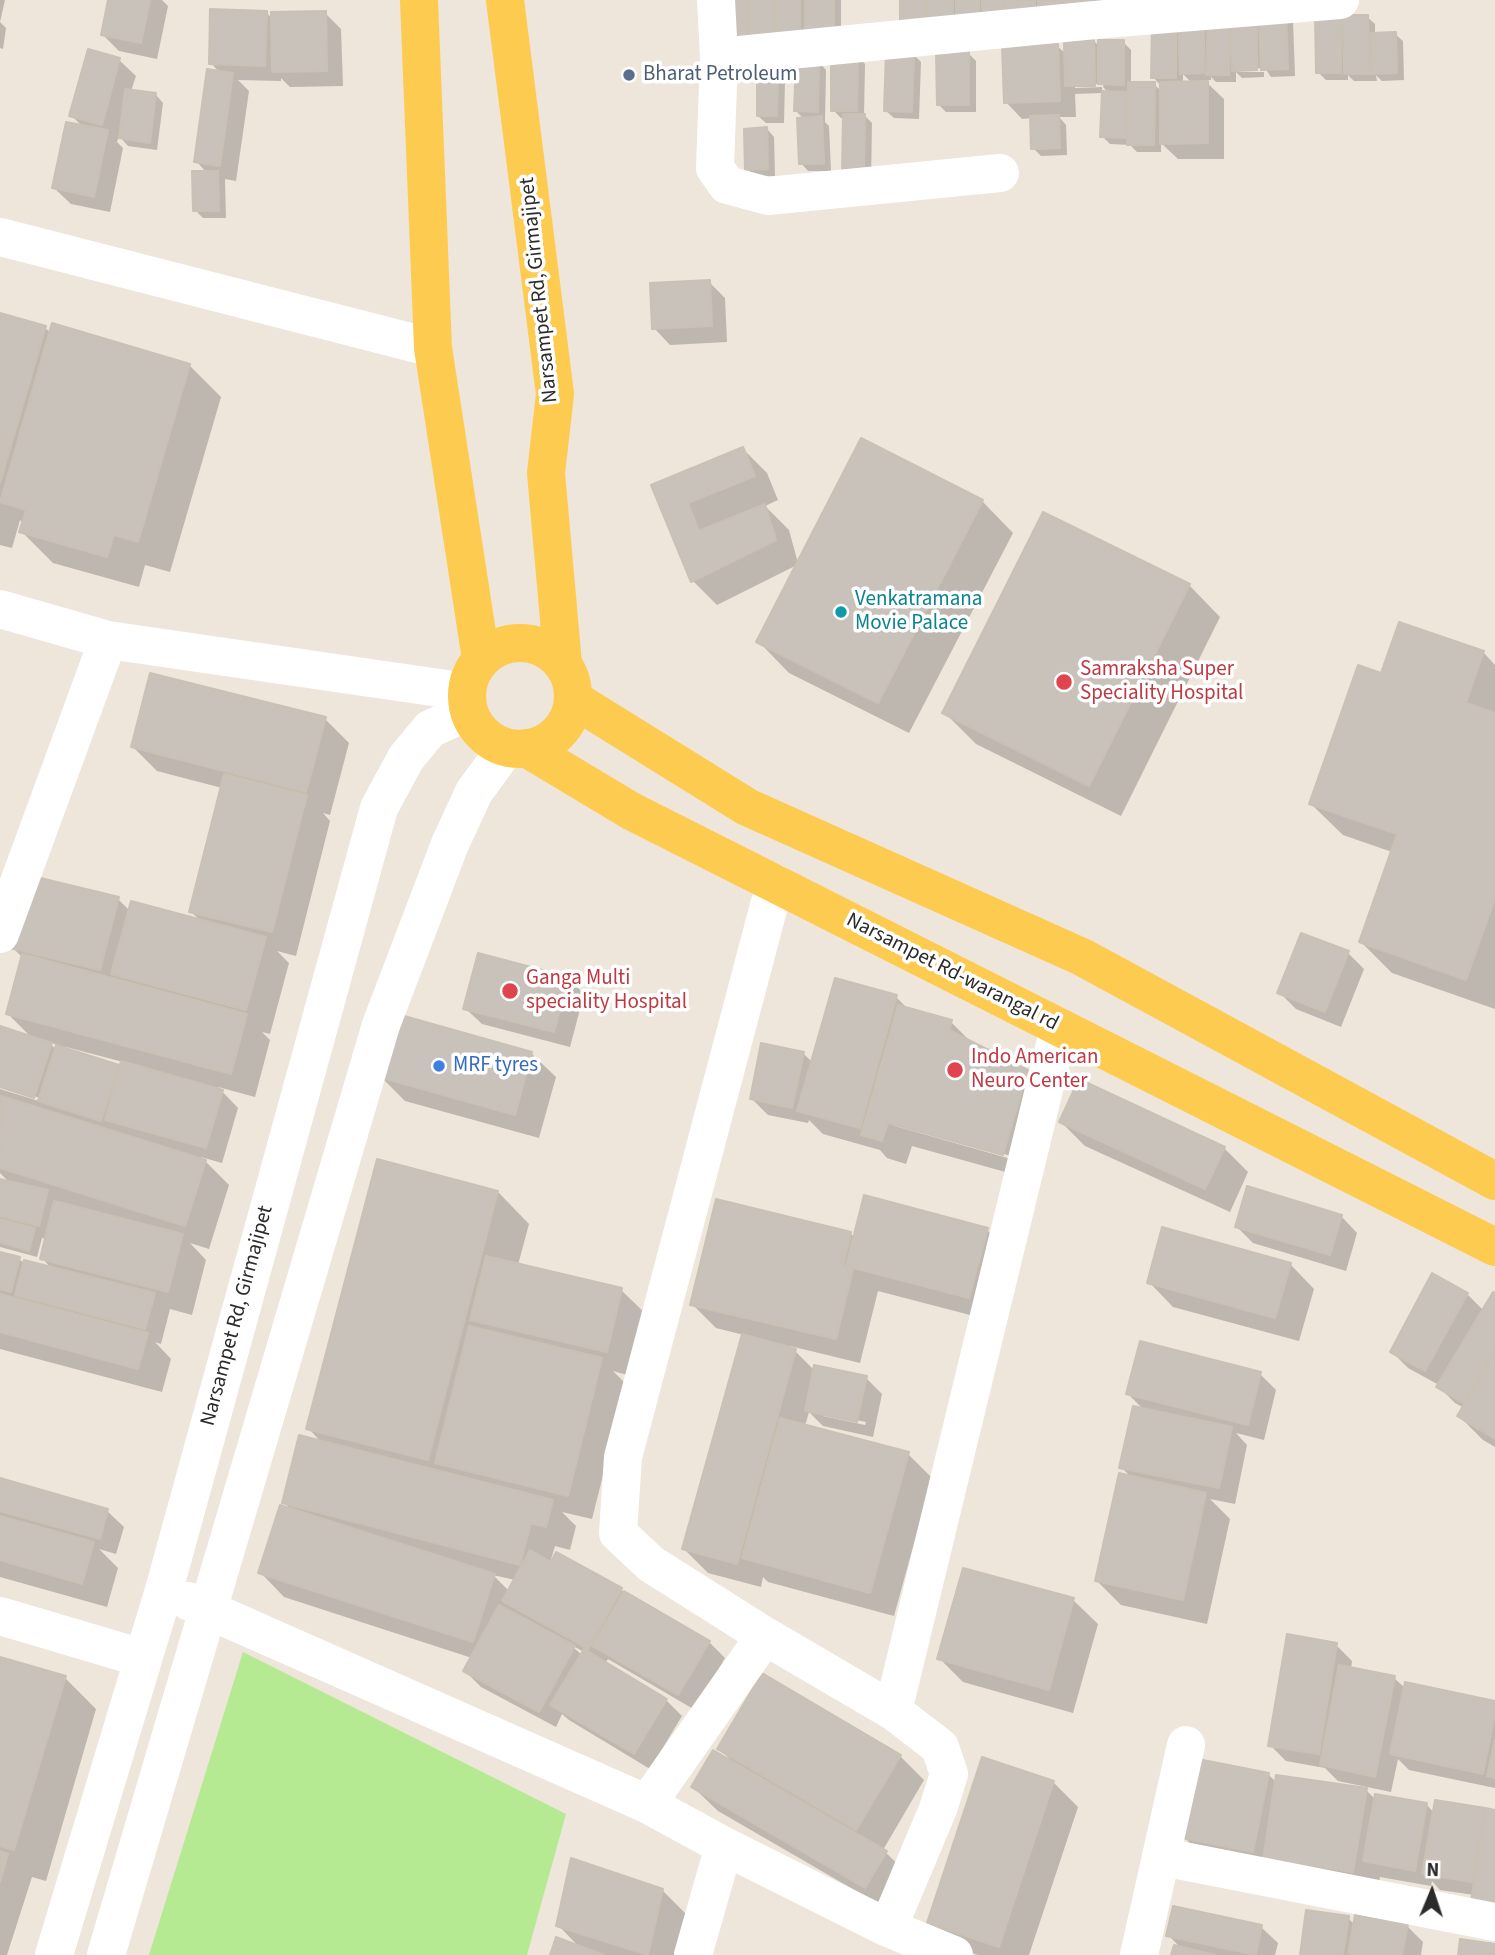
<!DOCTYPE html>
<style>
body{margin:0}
#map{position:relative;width:1495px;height:1955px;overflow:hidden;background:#eee5db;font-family:"Source Sans 3",sans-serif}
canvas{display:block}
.north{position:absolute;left:1397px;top:1857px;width:70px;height:70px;-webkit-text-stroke:5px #fff;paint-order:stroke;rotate:2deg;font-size:19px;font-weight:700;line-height:28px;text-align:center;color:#2b2b2b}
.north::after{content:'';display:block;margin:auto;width:24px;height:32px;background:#2b2b2b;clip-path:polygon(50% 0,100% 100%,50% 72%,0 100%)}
</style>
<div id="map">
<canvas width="1495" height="1955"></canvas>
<div class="north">N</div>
</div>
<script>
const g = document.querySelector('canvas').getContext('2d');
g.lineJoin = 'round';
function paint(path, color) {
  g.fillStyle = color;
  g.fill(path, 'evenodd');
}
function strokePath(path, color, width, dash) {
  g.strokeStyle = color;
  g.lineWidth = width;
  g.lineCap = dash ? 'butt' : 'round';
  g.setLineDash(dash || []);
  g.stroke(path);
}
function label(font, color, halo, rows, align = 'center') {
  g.font = font + ' "Source Sans 3",sans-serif';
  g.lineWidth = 7;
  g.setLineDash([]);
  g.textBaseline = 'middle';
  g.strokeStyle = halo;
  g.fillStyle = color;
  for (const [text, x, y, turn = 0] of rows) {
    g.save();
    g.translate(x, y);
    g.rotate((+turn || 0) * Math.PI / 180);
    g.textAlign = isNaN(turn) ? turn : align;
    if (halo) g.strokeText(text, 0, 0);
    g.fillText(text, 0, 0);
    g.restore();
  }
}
const green = new Path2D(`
 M243,1652l323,162 -39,141h-378z`);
const shadow = new Path2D(`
 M0,0h5l-5,22 6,6 -3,21 -3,-1z
 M109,0h53l6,6 -11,53 -38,-8 -16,-16z
 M723,0h118v41l-111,3z
 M901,0h283l-247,33z
 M266,12l7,8 52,-7 16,16 2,57 -53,1 -9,-9v3l-43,-1 11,11 -13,90 -11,-2 1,39h-23l-8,-8 12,-37 -11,-12 24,-88 -9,-10z
 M1317,16l50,1 8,7v11l20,-1 8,7 1,39 -22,1 -6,-6 1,6h-23l-6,-6v5h-22l-8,-8z
 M1293,20l2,56 -24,1 -6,-9 -26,1v3h25v5l-22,1 -6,-6v10h-20l-5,-5v3h-7l20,19v60h-46l-17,-16v9h-24l-7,-7 -20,-1 -8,-8 7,-43 -6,-6 1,-3h-29v4l27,-1v6l-27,1 1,23h-17l7,8 1,30 -26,1 -8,-8 -1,-30 -10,1 -16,-17 51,-56 9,8 28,-13 6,6 23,-5 8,8v34h23l7,7v-5l-8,-9 1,-55zM1183,74l9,9h-9z
 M968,53l8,8v51h-30l-8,-8z
 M913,54l8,8 -2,57 -25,-1 -8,-7z
 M857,56l8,8 -1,51 8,8 -1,59h-20l-6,-64h-4l-8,-8z
 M119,60l17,16 -5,15 25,4 7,8 -6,47 -29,-4 -9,-10 -2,6 6,6 -13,64 -39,-8 -17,-16 29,-61 -12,-12z
 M819,62l7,8 -1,52 4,4 2,45h-23l-7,-8 3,-44 -8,-8z
 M778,72l7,8 -1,43h-18l-8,-7z
 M767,129l7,8 1,39 -20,1 -8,-8z
 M709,282l16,16 2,44 -57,3 -16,-17z
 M0,314l45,14 6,5 138,32 32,32 -51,175 -25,-7 -6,22 -86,-24 -32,-32 2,-8 -3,-3 -8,28 -12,-3z
 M743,449l24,24 11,27 -13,6 24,24 9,33 184,-62 31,32 -104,200 -120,-60 -31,-32 39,-76 -80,40 -24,-24 -40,-95z
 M1189,585l31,32 -99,199 -145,-72 -31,-31z
 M1483,652l12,13v344l-103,-36 -31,-31 31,-90 -49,-17 -32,-31 71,-129z
 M325,719l24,24 -19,72 -7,-2 7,8 -34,135 -19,-5 12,12 -19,71 -8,-2 8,8 -15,57 -37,-10 20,21 -16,55 -21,-6 28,28 -20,64 -19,-6 16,17 -14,55 -22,-6 -9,35 -6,-2 16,17 -9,33 -162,-43v-96l19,6 6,5 27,5 -10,-11 5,-19 -5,-1 -5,19 -37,-10v-67l10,3 -10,-10v-66l3,-9 -3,-1v-8l42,13 1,-3 -43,-14v-57l33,11 -25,-25 15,-56 -11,-11 106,-48 12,12 71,10 -10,-9 31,-124 -65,-17 -24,-24zM49,1042l9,3 -2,5zM66,1047l57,15 -2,8 -3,-3 -52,-17z
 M1348,953l16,16 -23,58 -45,-18 -16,-16z
 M568,978l16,16 -14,53 -88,-23 -17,-16z
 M896,997l13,13 42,12 22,22 54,27 24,24 -24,83 -115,-32 -6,18 -19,-6 -7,-8 -57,-16 -14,-14 -1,3 -40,-8 -17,-17 52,-45 10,10zM895,1123l116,33v3l-116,-33z
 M531,1053l25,24 -17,61 -134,-37 -24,-24z
 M1061,1122l163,26 24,24 -18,40 -145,-66z
 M498,1192l31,32 -11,41 103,25 25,24 -15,62 -18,-5 13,13 -34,135 -30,-7 14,14 -6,24 -15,-4 -5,17 71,27 88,52 16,16 -30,52 -87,-51 -3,5 61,36 16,16 -32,53 -81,-49 -7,-6 -6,13 -75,-40 -16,-16 7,-13 -188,-61 -24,-25 31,-62 -7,-8 38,-59 -14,-15zM493,1575l22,5 -6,11zM575,1647l9,5 -2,3 -8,-7z
 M1341,1216l16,17 -11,38 -93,-28 -16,-16z
 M987,1230l24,24 -18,67 -115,-30 -18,72 -70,-17 25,25 51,7 16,16 -9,43 -50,-11 -14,-14 -4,14 103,28 24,24 -38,138 -126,-34 -5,-5 -2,10 -53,-14 -24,-24 60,-214 -28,-7 -24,-24 159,-70 4,4zM823,1413l43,9 -1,3 -42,-9z
 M1290,1264l24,25 -15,52 -126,-34 -24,-25z
 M1467,1294l17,17 11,-16v152l-12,-7 -24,-24 5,-8 -9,-5 -17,-17 1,-1 -31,-17 -16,-16z
 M1260,1374l16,16 -12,50 -28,-7 11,12 -12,59 -25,-5 20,20 -23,105 -86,-19 -24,-24 35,-103 -11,-11 24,-56 -17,-17z
 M0,1480l107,31 17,16 -8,27 -17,-5 19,19 -11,39 -107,-30z
 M1073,1600l25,24 -25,89 -110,-31 -24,-24z
 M1336,1645l16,16 -1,8 43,9 12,11 89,13v86l-86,-18 -11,-11 -7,33 -53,-11 -13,-13 -39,-7 -16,-16z
 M0,1659l65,19 31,31 -50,172 -14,-4 -25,78h-7z
 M719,1749l181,7 24,24 -41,70 27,26 -21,34 -171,-99 -25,-24 40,-25z
 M1268,1774l9,9 89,7 10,10 51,5 7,8 2,-11 59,9 -21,84 -34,-5 -8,-9 -1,5 -51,-9 -3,19 -177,-42 -16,-17z
 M1053,1782l25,25 -49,148h-51l-25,-8 -24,-25z
 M662,1890l44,44 -5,21h-149l28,-7 -22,-23z
 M1348,1918l7,7 52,1 16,16 -2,13h-119z
 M1261,1927l17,16 -3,12h-102l8,-7 -13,-13z`);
const building = new Path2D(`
 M108,0h42l-9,43 -40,-8z
 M721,0h26v37h-26z
 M749,0h25v37l-25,-1z
 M776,0h24v37h-24z
 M805,0h29v34h-29z
 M900,0h26v27h-26z
 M928,0h25v27l-25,-1z
 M956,0h23v23l-23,1z
 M982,0h22v20l-22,-1z
 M1006,0h29v16h-29z
 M1038,0h25v16l-25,-1z
 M1065,0h27v11h-27z
 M210,9l57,2 -2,55 -56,-2z
 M326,11l1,60 -55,1 -1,-60z
 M1286,11l2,58 -27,1 -2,-58z
 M1232,13h25v57l-25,1z
 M1315,14h26v59h-25z
 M1343,15h25l2,59h-26z
 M1208,17h23l-2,58h-23z
 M1204,18v55l-24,1 -2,-55z
 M1152,21h24v57h-25z
 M1396,32l1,41 -25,1 -1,-41z
 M1094,40l1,46h-30l-1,-45z
 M1098,40h26v45l-26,-1z
 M1058,44l2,57 -56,2 -2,-58z
 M88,49l32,9 -18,67 -33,-9z
 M969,51v54h-32l-1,-53z
 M886,52h28l-2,60 -28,-1z
 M831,54h27l-1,57h-26z
 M796,60h23l-1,52 -24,-1z
 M207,69l26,4 -13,93 -26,-4z
 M757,70h21l-1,46h-20z
 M1208,81v62l-48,1v-62z
 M1128,82h27l-1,63h-27z
 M125,89l31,4 -6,50 -31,-5z
 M1102,91l25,1 -1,46 -26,-1z
 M843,114h22l-1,61h-22z
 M1059,115l1,33 -29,1 -1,-33z
 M822,116l2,48h-25l-2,-46z
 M66,122l42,8 -14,67 -42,-9z
 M767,127l1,42 -23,1 -1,-41z
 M192,171h26l1,40h-26z
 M710,280l2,46 -60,3 -2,-46z
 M0,313l46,13 -46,157z
 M52,323l138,41 -52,178 -24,-7 -7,22 -88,-25 7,-22 -26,-8z
 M861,438l122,62 -105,203 -122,-61z
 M743,447l12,29 -67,27 11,28 66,-27 11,36 -85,42 -40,-97z
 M1043,512l147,72 -101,202 -147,-73z
 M1399,622l85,29 -18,52 29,10v185l-29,82 -107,-38 38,-108 -88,-30 49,-139 23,8z
 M150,673l176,44 -20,75 -175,-45z
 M224,774l83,21 -35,137 -83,-20z
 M28,875l91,22 -19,73 -90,-22z
 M131,901l135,36 -20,73 -135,-36z
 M1301,933l48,18 -24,61 -48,-19z
 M478,953l91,24 -15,55 -91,-23z
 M22,954l225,60 -16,60 -225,-60z
 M835,978l62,17 -37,133 -63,-17z
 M898,1005l54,15 -3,10 79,40 -25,85 -115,-32 -6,18 -21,-6z
 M397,1014l135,38 -17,63 -136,-38z
 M0,1026l52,17 -18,55 -34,-11z
 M761,1043l43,9 -12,56 -42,-9z
 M56,1045l63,20 -18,56 -63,-20z
 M121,1061l102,29 -17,58 -101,-28z
 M1079,1079l146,68 -20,42 -146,-67z
 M1,1096l205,64 -21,66 -185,-58z
 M377,1159l121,32 -70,269 -122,-31z
 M0,1179l48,11 -9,36 -39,-10z
 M1247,1186l95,29 -12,40 -95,-28z
 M864,1195l124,33 -19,70 -123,-32z
 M716,1199l135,33 -8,34 10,3 -17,70 -146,-34z
 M54,1201l129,33 -15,58 -128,-33z
 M0,1219l35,9 -6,23 -29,-9z
 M1162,1227l129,36 -16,55 -128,-35z
 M0,1252l20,5 -9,35 -11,-3z
 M486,1256l136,32 -15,64 -137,-32z
 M24,1260l131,33 -10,36 -130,-34z
 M1432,1273l36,20 -43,78 -35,-19z
 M1493,1292l2,1v56l-32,54 -27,-16z
 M0,1294l148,39 -10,36 -138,-37z
 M469,1326l133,32 -34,138 -133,-33z
 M742,1334l54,15 -59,215 -55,-15z
 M1140,1341l121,31 -13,53 -122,-31z
 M1495,1353v86l-38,-23z
 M814,1365l53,11 -10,46 -52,-11z
 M1133,1406l99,21 -13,61 -100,-20z
 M780,1418l129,34 -39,141 -128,-35z
 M299,1435l254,65 -7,27 -15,-4 -11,42 -238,-62z
 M1119,1473l87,20 -23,107 -88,-19z
 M0,1478l108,31 -8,30 -100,-28z
 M280,1505l215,69 -22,68 -215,-69z
 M0,1516l94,26 -12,42 -82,-24z
 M530,1550l21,12 5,-10 66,36 -34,61 -86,-48z
 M963,1568l111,30 -25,92 -112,-31z
 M624,1591l86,50 -32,54 -86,-49z
 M499,1605l76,41 -36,66 -76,-41z
 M1287,1634l50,9 -18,111 -51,-8z
 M584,1649l83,50 -33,55 -84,-49z
 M0,1657l66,19 -52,174 -14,-4z
 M1339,1665l56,11 -20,101 -55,-12z
 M762,1673l139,82 -45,75 -139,-81z
 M1405,1682l90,19v12l-12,61 -93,-20z
 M1495,1740v38l-8,-2z
 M713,1750l174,101 -22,37 -174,-101z
 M982,1757l72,24 -55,166 -72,-24z
 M1198,1759l71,14 -16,79 -71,-14z
 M1276,1775l91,13 -14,84 -90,-13z
 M1375,1794l52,9 -12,68 -52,-10z
 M1435,1800l50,8 -13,74 -50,-8z
 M1485,1808l10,2v96l-24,-4z
 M0,1851l8,3 -8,28z
 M571,1858l92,31 -15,66 -92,-29z
 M1173,1906l89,19 -6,30 -90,-19z
 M1306,1910l43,6 -6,39h-43z
 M1355,1915l53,9 -6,31h-54z
 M556,1937l48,18h-54z
 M1460,1939l35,5v11h-37z
 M1174,1945l41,10h-44z`);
const minor = new Path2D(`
 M716,0l3,57 -4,111 12,17 41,11 232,-23
 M719,57l386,-38 235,-19
 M0,237l433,111
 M0,609l108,31 359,52
 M775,883l-152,574 -5,76 33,31 114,72 128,75
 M0,934l108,-294
 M188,1601l459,203 77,42 164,82 66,27
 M0,1616l142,42
 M647,1804l118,-168
 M1163,1857l332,65
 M888,1928l50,-119 11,-35 -9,-27 -47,-36 166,-683
 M54,1955l110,-365 215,-782 27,-50 24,-29 39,-18
 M106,1955l275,-930 69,-181 24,-52 33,-45
 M693,1955l31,-109
 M1139,1955l47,-210`);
const major = new Path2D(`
 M419,0l14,348 48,311
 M505,0l50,394 -9,79 17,191
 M467 696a53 53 0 1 1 106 0a53 53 0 1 1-106 0Z
 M573,699l174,108 335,150 413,224
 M526,748l105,63 864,436`);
const markers = [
 [629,75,7,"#5c6f8a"],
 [841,612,7,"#0f9aa8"],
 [1064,682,9,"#e0444e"],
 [510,991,9,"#e0444e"],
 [439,1066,7,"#3f7fe0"],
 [955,1070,9,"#e0444e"]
];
const serviceNames = [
 ["Bharat Petroleum",643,75]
];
const streetNames = [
 ["Narsampet Rd, Girmajipet",540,290,-96],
 ["Narsampet Rd-warangal rd",952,973,27],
 ["Narsampet Rd, Girmajipet",238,1316,-75]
];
const cultureNames = [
 ["Venkatramana",855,600],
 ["Movie Palace",855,624]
];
const healthNames = [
 ["Samraksha Super",1080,670],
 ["Speciality Hospital",1080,694],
 ["Ganga Multi",526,979],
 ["speciality Hospital",526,1003],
 ["Indo American",971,1058],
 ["Neuro Center",971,1082]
];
const shopNames = [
 ["MRF tyres",453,1066]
];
paint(green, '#b5ea93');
paint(shadow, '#0003');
paint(building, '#c9c2bb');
strokePath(building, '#cac1b5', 2);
strokePath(minor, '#fff', 38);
strokePath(major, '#fecb51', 38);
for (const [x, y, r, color] of markers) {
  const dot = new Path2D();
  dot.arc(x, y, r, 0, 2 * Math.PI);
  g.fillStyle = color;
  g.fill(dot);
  strokePath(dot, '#fff', 2.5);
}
label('21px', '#4e5e75', '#fff', serviceNames, 'left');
label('21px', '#2b2b2b', '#fff', streetNames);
label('21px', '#0d838f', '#fff', cultureNames, 'left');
label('21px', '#be3a42', '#fff', healthNames, 'left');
label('21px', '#366cbe', '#fff', shopNames, 'left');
</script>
